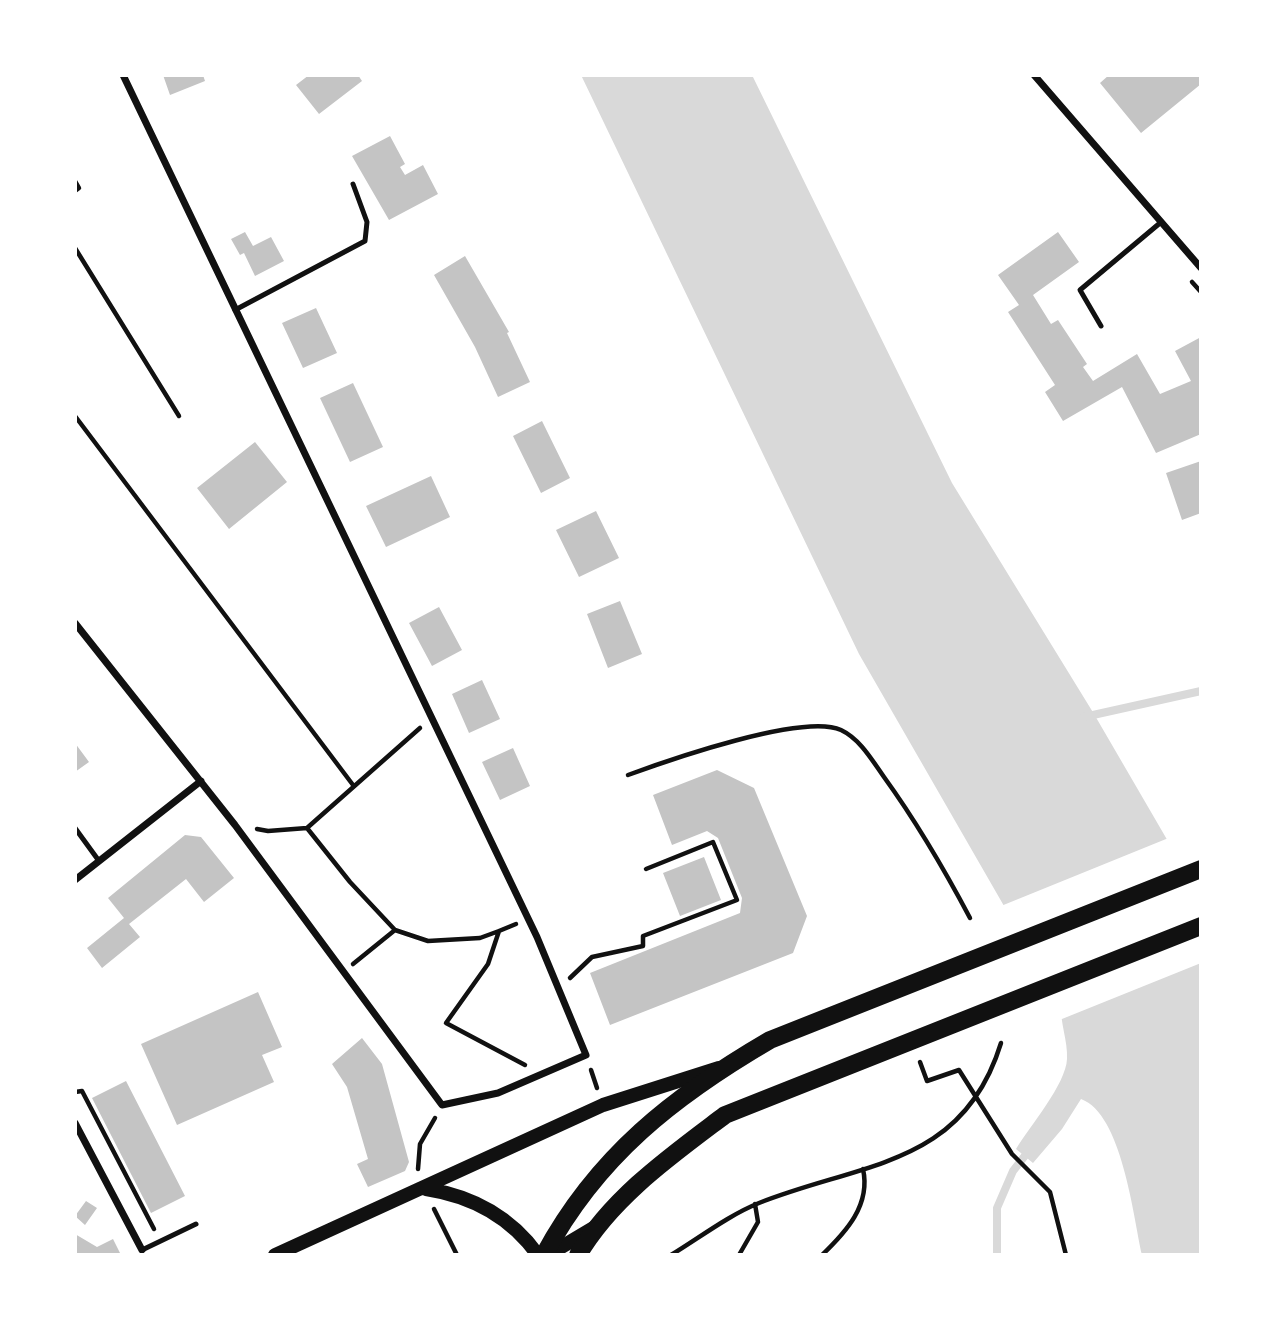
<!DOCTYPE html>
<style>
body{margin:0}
#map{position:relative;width:1276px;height:1330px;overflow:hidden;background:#fff;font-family:Rubik,sans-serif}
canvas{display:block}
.frame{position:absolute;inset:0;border:77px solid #fff;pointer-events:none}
</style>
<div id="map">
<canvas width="1276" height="1330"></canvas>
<div class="frame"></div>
</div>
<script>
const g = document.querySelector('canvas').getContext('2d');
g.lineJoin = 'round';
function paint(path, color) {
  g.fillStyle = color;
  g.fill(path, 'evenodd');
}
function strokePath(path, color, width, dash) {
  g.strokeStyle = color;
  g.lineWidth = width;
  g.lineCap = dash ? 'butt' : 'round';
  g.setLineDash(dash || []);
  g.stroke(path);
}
const water = new Path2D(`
 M581,75h171l200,408 142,231 107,184v357h-59c-9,-40 -20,-141 -61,-156l-19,30 -29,34 -17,-14c14,-23 50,-65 51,-90 1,-18 -7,-36 -6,-54l-202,-351z`);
const pier = new Path2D(`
 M1171,837l30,54v72l-144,58 1,-15 -57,-100z`);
const stream = new Path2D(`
 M1084,717l117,-26
 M997,1255v-47l16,-37 18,-23`);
const building = new Path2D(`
 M163,75h40l2,6 -35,14z
 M309,75h49l4,6 -43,33 -23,-29z
 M1109,75h92v9l-60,49 -41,-50z
 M390,136l15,28 -5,3 5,8 18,-10 15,29 -49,26 -37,-64z
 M245,232l8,14 18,-9 13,24 -29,15 -11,-23 -4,2 -9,-16z
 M1058,232l21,30 -46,33 18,29 7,-4 29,44 -4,3 10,14 44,-27 23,40 31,-13 -16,-30 26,-14v97l-45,19 -34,-66 -59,34 -18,-29 10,-7 -47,-73 11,-7 -21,-30z
 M465,256l44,76 -2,1 23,49 -32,15 -23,-50 -41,-72z
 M316,308l21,45 -34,15 -21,-45z
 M353,383l30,64 -33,15 -30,-64z
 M542,421l28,57 -29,15 -28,-57z
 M255,442l32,40 -58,47 -32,-41z
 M1201,461v52l-19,7 -16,-47z
 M431,476l19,41 -64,30 -20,-41z
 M596,511l23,47 -40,19 -23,-47z
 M620,601l22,53 -34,14 -21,-54z
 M439,607l23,43 -30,16 -23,-43z
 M482,680l18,39 -31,14 -17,-39z
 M75,743l14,19 -14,10z
 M513,748l17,38 -30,14 -18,-38z
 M717,770l37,18 53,128 -14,37 -183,72 -20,-52 150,-60 2,-15 -24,-60 -11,-7 -35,14 -19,-50z
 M185,835l16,2 33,41 -30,24 -18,-23 -57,45 11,13 -38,31 -15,-20 37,-30 -16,-20z
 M704,857l17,43 -41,16 -17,-43z
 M258,992l24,55 -20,8 12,27 -97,43 -36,-81z
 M362,1038l20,26 27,98 -4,9 -37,16 -11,-23 11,-5 -21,-72 -15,-23z
 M126,1081l59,115 -34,17 -59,-115z
 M86,1201l11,7 -12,17 -10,-9z
 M75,1234l22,13 16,-8 8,16h-46z`);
const path = new Path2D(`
 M75,181l4,7 -4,3
 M75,248l104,168
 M1192,282l9,10
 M75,416l278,369
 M628,775c41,-15 175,-62 213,-45 19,9 31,30 43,47 34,47 59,90 86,141
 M307,828l43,54 45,48 33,11 52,-3 19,-7
 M257,829l11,2 39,-3 113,-100
 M516,924l-17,7 -11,33 -42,59 79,42
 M353,964l42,-34
 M570,978l22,-21 51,-11v-10l94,-36 -24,-58 -67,27
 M920,1062l7,19 32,-11 53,84 38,38 16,63
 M591,1070l6,18
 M75,1092l7,-1 72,138
 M418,1169l2,-25 15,-26
 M434,1209l23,46
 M671,1255c28,-17 58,-40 88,-52 103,-41 204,-36 242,-160
 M739,1255l19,-33 -3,-18
 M822,1255c24,-23 49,-50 41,-86`);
const service = new Path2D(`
 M235,310l130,-69 2,-19 -14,-38
 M1101,326l-21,-36 80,-67
 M75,828l24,33
 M142,1250l54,-26`);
const minor = new Path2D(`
 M1034,75l167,193
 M75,623l160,202 207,280 56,-12 88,-38 -49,-118 -414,-862
 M75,880l126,-99
 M75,1123l67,127`);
const secondary = new Path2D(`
 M426,1189c46,7 84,27 112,66
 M275,1255l328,-150 116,-37
 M548,1255l47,-28`);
const primary = new Path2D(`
 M544,1255c53,-99 130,-159 226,-215l431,-171
 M578,1255c34,-58 94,-100 147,-140l476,-189`);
paint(water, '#d9d9d9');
paint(pier, '#fff');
strokePath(stream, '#d9d9d9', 8);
paint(building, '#c4c4c4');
strokePath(path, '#111', 4.5);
strokePath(service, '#111', 5);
strokePath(minor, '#111', 7);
strokePath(secondary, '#111', 14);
strokePath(primary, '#111', 18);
</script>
